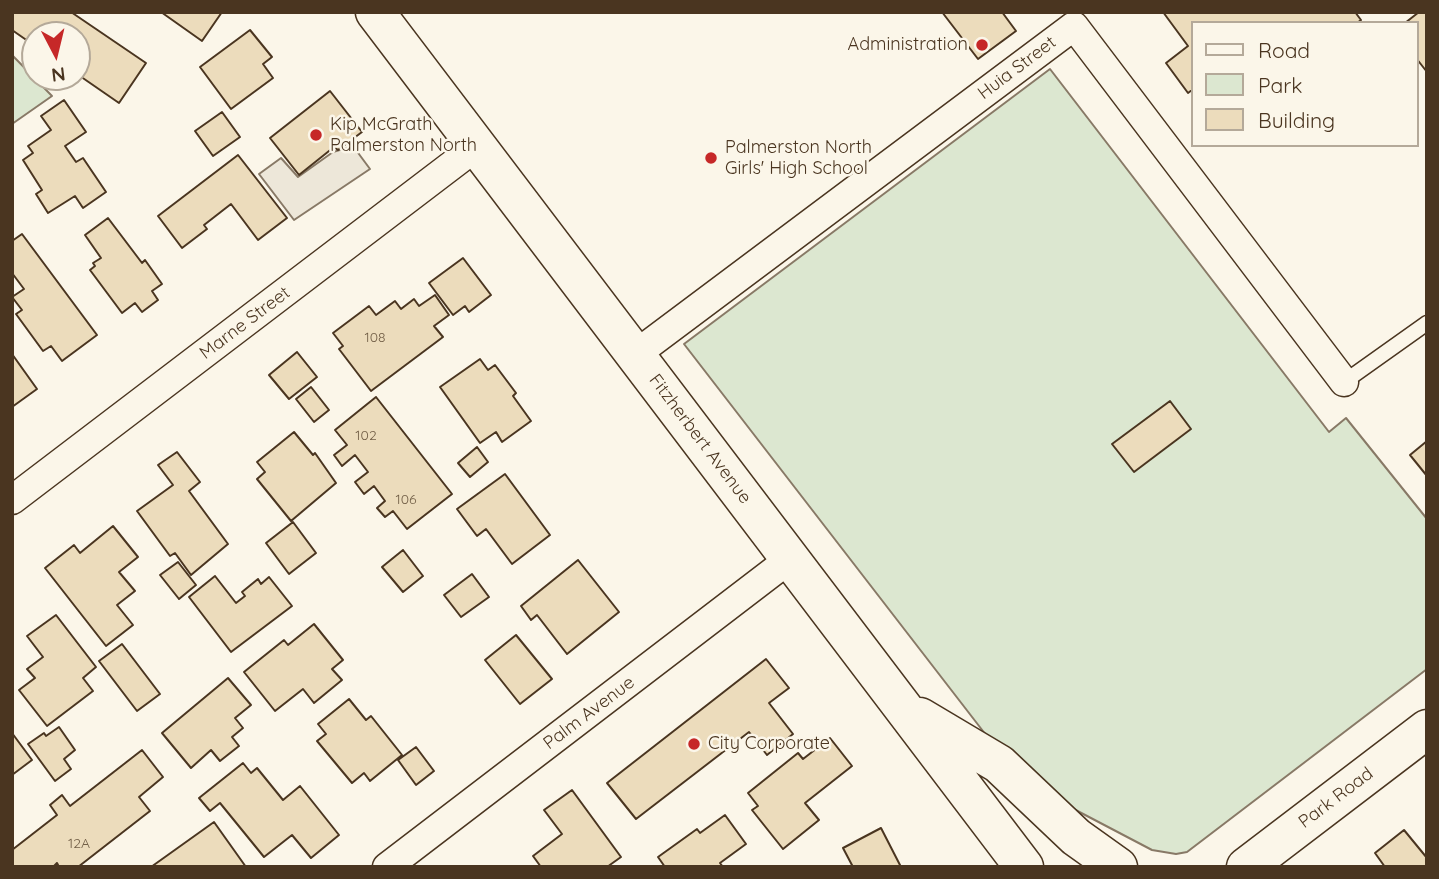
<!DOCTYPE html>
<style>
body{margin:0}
#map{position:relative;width:1439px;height:879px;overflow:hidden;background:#fbf6e9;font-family:Quicksand,sans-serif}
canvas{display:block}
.frame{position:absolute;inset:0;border:14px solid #4a3520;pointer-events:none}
.legend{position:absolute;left:1191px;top:21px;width:228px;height:126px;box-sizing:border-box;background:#fbf6e9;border:2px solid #b4a999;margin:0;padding:9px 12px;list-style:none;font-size:21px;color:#4a3520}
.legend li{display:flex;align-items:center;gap:14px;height:35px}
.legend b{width:35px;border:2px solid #b4a999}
.north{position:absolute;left:21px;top:21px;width:70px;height:70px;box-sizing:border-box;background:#fbf6e9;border:2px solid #b4a999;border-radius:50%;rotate:173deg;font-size:19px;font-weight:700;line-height:28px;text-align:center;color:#4a3520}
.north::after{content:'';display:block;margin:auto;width:24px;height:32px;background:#c62828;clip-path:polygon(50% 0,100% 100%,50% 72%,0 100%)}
</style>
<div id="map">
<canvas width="1439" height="879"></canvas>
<div class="frame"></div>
<ul class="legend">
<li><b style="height:9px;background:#fbf6e9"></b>Road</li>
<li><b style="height:19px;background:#dce7d0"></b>Park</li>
<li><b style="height:19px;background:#ecdcbc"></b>Building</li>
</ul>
<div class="north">N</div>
</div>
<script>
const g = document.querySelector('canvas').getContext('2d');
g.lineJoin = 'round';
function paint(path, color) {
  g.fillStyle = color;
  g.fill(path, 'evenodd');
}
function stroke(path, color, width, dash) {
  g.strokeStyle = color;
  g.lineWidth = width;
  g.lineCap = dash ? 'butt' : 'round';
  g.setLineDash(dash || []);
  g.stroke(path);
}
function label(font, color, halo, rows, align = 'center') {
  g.font = font + ' Quicksand,sans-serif';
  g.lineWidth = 5;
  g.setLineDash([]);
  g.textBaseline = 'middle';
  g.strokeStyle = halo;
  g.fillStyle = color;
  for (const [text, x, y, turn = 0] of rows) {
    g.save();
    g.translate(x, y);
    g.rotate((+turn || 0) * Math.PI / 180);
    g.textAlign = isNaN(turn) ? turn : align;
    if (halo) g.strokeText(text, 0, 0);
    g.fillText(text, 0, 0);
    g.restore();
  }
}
const green = new Path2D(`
 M12 55 52 96 12 124Z
 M1050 69 1329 432 1346 418 1427 519V669L1187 852 1176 854 1152 850 1068 806 986 735 684 344Z`);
paint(green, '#dce7d0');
stroke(green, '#887966', 2);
const parking = new Path2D(`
 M353 146 370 169 294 220 259 174 281 158 298 177 333 152Z`);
paint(parking, '#ede7d9');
stroke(parking, '#887966', 2);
const building = new Path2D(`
 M12 12H71L146 63 119 103 77 74V35H35V46L12 30Z
 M161 12H222L202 41Z
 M942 12H1002L1016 31 978 59Z
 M1163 12H1355L1361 20 1357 23H1192V90L1188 93 1166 63 1188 46Z
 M1419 12H1427V72L1416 58V23H1405Z
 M250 30 272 57 263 64 273 78 231 109 200 67Z
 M330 91 362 132 338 150 334 147 299 175 270 138Z
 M64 100 86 132 65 146 76 162 83 158 106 192 83 208 75 196 48 213 36 194 42 190 23 160 33 153 28 146 51 130 41 116Z
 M222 112 240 137 213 156 195 131Z
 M238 155 287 218 258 240 231 204 204 225 207 229 182 248 158 216Z
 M108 218 142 263 145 260 162 284 152 291 158 300 142 312 135 303 122 313 90 270 95 266 93 263 101 258 85 235Z
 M22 234 97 335 62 361 51 346 43 351 16 314 22 310 12 297 24 289 12 273V241Z
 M463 258 491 295 469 312 465 306 453 315 429 283Z
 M435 295 449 315 434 326 443 337 371 391 339 349 343 346 333 333 369 306 376 315 395 301 401 309 414 299 419 306Z
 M297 352 317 377 289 399 269 375Z
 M12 354 37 389 12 407Z
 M480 359 488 370 495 365 516 393 513 396 531 421 502 442 496 432 480 443 440 387Z
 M311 387 329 410 314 422 296 399Z
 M376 397 452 494 407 529 393 511 385 517 377 508 385 501 374 486 364 494 355 482 368 472 355 455 342 466 334 455 347 445 335 430Z
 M1170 401 1191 429 1134 472 1112 444Z
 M294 432 313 455 315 453 336 483 291 521 257 479 265 472 257 462Z
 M1427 441V476L1410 455Z
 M477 447 488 462 470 477 458 463Z
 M177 452 200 482 189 491 228 544 191 575 175 553 170 556 137 511 173 485 158 465Z
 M505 474 550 535 512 564 486 529 477 536 457 509Z
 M293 522 316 553 289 574 266 543Z
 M113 526 138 557 119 572 135 591 117 605 133 625 106 646 45 568 74 545 80 553Z
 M403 550 423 576 403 592 382 567Z
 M578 560 619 612 567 654 537 615 531 620 521 606Z
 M178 562 196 585 179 599 160 575Z
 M472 574 489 597 461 617 444 595Z
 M215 576 236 603 245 596 242 592 258 579 261 584 269 577 292 606 231 652 189 597Z
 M56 615 96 667 83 678 93 691 47 726 19 690 35 678 27 669 43 657 27 636Z
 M314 624 343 660 332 669 342 680 314 703 303 689 275 711 244 672 284 640 288 645Z
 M516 635 552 679 520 704 485 660Z
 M122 644 160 694 137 711 99 661Z
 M766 659 789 688 769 703 793 734 767 755 749 732 636 819 607 783Z
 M228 678 251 705 235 718 243 728 232 737 239 746 220 761 211 750 191 768 162 733Z
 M349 699 366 720 371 716 402 755 370 781 364 773 352 783 317 741 326 734 318 724Z
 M59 727 75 750 64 759 71 769 55 781 28 744 44 733 46 736Z
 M12 733 32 760 12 775Z
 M830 738 852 766 805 803 819 820 783 849 752 810 758 806 748 793 798 753 803 759Z
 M416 747 434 771 416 785 398 760Z
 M142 750 163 777 139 797 150 811 78 867H59L57 863 53 867H12V850L57 815 50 805 62 795 70 806Z
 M243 763 251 773 257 768 283 800 300 786 339 835 311 858 292 835 264 857 220 803 210 811 199 798Z
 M572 790 621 857 607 867H541L533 856 562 834 544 810Z
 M725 815 746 844 720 863 723 867H665L658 857 697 829 700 833Z
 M214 822 246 867H151Z
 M881 828 901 867H853L843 848Z
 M1404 830 1427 858V867H1385L1375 853Z`);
paint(building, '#ecdcbc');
stroke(building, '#4a3520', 2);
const service = new Path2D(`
 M1344 382 1427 323`);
const minor = new Path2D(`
 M636 354 1074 26 1344 382
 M12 500 477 146
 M387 867 791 558`);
const secondary = new Path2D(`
 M375 12 1024 867
 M920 717 999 764 1076 837 1118 867
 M1246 867 1427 729`);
stroke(service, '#4a3520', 17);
stroke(minor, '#4a3520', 31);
stroke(secondary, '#4a3520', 41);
stroke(service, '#fbf6e9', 14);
stroke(minor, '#fbf6e9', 28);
stroke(secondary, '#fbf6e9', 38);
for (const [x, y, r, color] of [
 [982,45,7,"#c62828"],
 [316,135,7,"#c62828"],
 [711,158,7,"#c62828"],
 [694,744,7,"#c62828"]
]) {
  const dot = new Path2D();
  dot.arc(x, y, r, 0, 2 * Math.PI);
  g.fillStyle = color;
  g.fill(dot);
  stroke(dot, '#fbf6e9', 2.5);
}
label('14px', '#725f47', null, [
 ["108",375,338],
 ["102",366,436],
 ["106",406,500],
 ["12A",79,844]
]);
label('18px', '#4a3520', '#fbf6e9', [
 ["Administration",968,45,"right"],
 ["Kip McGrath",330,125],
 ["Palmerston North",330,146],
 ["Palmerston North",725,148],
 ["Girls' High School",725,169],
 ["City Corporate",708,744]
], 'left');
label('18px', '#4a3520', '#fbf6e9', [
 ["Huia Street",1017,68,-37],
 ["Marne Street",245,323,-37],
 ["Fitzherbert Avenue",700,439,53],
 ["Palm Avenue",589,713,-37],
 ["Park Road",1336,798,-37]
]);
</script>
